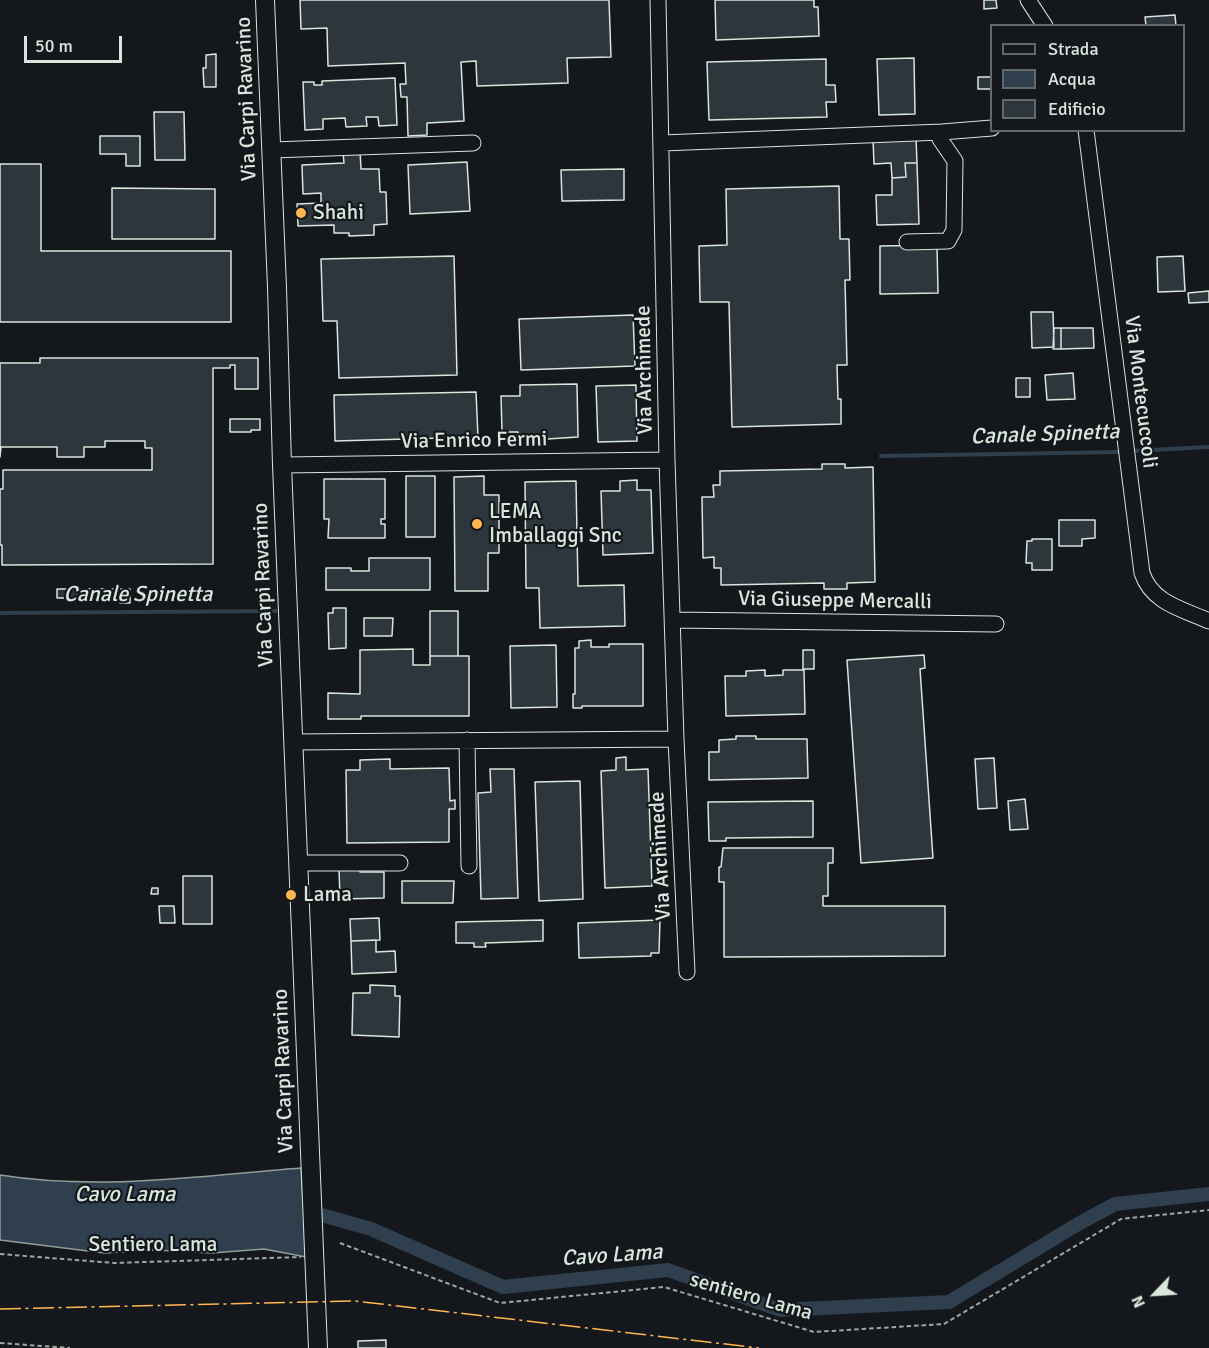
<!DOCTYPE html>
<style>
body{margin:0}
#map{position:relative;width:1209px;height:1348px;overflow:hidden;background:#14181c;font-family:Signika,sans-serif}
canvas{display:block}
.legend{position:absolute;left:990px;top:24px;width:195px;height:108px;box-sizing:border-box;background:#14181c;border:2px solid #626a69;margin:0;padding:8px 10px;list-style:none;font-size:18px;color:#d8e6dc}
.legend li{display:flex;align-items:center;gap:12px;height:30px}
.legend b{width:30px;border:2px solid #626a69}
.north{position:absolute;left:1125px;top:1264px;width:60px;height:60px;-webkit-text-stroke:4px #14181c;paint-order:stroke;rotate:245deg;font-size:16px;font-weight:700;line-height:24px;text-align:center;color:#d8e6dc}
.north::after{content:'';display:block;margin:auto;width:21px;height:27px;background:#d8e6dc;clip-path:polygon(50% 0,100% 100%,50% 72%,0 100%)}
.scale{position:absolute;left:24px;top:36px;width:98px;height:27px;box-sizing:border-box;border:3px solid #d8e6dc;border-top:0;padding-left:8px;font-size:18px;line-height:21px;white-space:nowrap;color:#d8e6dc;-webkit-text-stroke:4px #14181c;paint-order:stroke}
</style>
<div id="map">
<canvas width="1209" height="1348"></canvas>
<ul class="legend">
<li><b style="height:8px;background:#14181c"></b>Strada</li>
<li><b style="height:16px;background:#2f3f4d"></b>Acqua</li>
<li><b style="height:16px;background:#2c363c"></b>Edificio</li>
</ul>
<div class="north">N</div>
<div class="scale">50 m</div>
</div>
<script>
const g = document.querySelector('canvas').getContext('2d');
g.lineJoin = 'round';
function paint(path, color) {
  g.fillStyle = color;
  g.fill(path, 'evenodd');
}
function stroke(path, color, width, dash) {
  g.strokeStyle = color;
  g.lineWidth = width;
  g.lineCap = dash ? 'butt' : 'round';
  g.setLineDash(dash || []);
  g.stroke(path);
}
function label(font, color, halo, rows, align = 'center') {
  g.font = font + ' Signika,sans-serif';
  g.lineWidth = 4.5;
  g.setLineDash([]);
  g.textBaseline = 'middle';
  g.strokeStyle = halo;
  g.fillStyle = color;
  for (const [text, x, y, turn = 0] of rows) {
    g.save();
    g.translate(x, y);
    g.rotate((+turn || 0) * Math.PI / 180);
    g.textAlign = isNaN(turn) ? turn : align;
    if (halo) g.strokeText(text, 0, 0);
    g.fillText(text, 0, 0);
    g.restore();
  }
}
const water = new Path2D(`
 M301 1168 306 1257 264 1249 212 1253 155 1250 104 1253 0 1240V1175C100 1191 201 1176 301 1168Z`);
paint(water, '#2f3f4d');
stroke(water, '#939e99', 1.5);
stroke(new Path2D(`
 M1132 451 1209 447
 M881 456 1121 452
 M0 613 276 611`), '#2f3f4d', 4);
stroke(new Path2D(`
 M304 1210 371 1229 503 1287 668 1270 780 1310 949 1302 1078 1224 1115 1204 1209 1194`), '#2f3f4d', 14);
const building = new Path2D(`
 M300 0H609L611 57 567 58 568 83 477 86 476 61 461 62 464 121 427 123V135L408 136 407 97H401L400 84H406L405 63 328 66 327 28 301 29Z
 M715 0H814V7H818L819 36 716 40Z
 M984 0H996L997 8 984 9Z
 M1175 15 1176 26H1146L1145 17Z
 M216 54V87H204L203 68H206V55Z
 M914 58 915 114 879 115 877 59Z
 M826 59V85H835L836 102H826L827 117 709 120 707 62Z
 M978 77H992V89H978Z
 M395 78 397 125 379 126 378 117H366L367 126 346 127 345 118 323 119V129L305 130 303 82H314V85H322V81Z
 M154 112H184L185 160H155Z
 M100 136H140V166H126V154H100Z
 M916 138 917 163H905L906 177 892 178 891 163 874 164 873 139Z
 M360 151 361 169H379L380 192H386L387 224 374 225V235L349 236V233H334V225L298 226 297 204 321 203V193L303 194 302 165 344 163 343 152Z
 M467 162 470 211 410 214 408 165Z
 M905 163H917L919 224 877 225 876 195H892V178L906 177Z
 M0 164H41V251H231V322H0Z
 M624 169V200L562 201 561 170Z
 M839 186 840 239H849L850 280H845L847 365H837L838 399H841V424L732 427 729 302H700L699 246 727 245 726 189Z
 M112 188 215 189V239H112Z
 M937 245 938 293 880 294V246Z
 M454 256 457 375 339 378 337 321H323L321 259Z
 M1183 256 1185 291 1158 292 1157 257Z
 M1209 291V302L1189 303 1188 293Z
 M1031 312H1053L1054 347 1032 348Z
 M633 315 635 366 521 370 519 319Z
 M1054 328H1061V349H1053Z
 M1061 328H1093L1094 348 1061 349Z
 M40 358H258V389H235V365H230V368H213V564L2 565V545H0V489H3V470H152V448H145V441H105V447H84V457H57V447H1L0 457V363H40Z
 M1073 373 1075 399 1047 400 1045 375Z
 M1016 378H1030V397H1016Z
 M577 384 578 437 532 440V438H519L518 432H502L501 396H520V385Z
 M636 385 637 441 598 442 596 386Z
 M476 392 478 437 335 441 334 395Z
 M230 419H260V430H251V432H230Z
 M822 464H845V468L873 467 875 582 847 583V589H824V583L721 585V568H714V557L703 558 702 497H714L713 485H720V471L822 469Z
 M406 476H435V537H406Z
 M484 476V495H499V553H488V591H455L454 477Z
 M324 479H385V519H381V524H385V538H328L329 519H324Z
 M637 480V490H651L653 553 603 555 601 491H620V481Z
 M576 481 578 586 624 585 625 626 540 628 539 588H526L525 482Z
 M1059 520H1095V538L1082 539V546H1059Z
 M1032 539H1052V570H1032V563H1026L1027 541H1032Z
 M369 558H430V590H326V568H351V571H369Z
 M57 589H130V603H120V598H57Z
 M333 608H346V648L329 649 328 613H333Z
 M430 611H458V656H430Z
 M364 618H393L392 636H364Z
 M591 640V647H609V644H643V706H582V708H573V694H575V648H579V641Z
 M556 645 557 707 511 708 510 646Z
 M413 649V665H430V656H469V716H361V719H328V693L360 694V650Z
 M803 650H814V669H803Z
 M924 655 925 668 920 669 933 858 861 863 847 660Z
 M765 670V676L783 675V670H804L805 714 726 716 725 676H746V671Z
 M736 736H756V739H807L808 778 709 780V752H719V740L736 739Z
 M626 757V770L648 769 652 886 605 888 601 771 616 770V758Z
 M994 758 997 808 978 809 975 759Z
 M390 759V769L449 768 450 801 455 800V809H449V842L347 843 346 770H360V760Z
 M490 769H514L518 898 481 899 478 793 491 792Z
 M580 781 583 899 539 901 535 782Z
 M1025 799 1028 829 1010 830 1008 801Z
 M813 801V837L726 838V841H709L708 802Z
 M723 848H833V863H828V896H823V906H945V956L724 957V882H719V867H721Z
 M360 867V872H384V898L340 899 339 868Z
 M183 876H212V924H183Z
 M402 881H454L453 903H402Z
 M152 888H158V894H151Z
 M159 906H174L175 923H160Z
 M379 918 380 940 351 941 350 919Z
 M543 920V941L485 943 486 947H474V943H456V922Z
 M660 920 659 953H651V956L579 958 578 923Z
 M376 940V952L395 951 396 972 352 974 351 941Z
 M370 985 395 986V996H400L399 1037 352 1035 353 993H370Z
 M386 1340V1348H358V1341Z`);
paint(building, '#2c363c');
stroke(building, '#d8e6dc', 1.5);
const minor = new Path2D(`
 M658 0 667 460 676 739 687 972
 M1028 0 1045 26
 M1086 130 1142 573C1152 603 1182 609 1209 621
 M662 143 942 132
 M272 150 473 143
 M907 242 948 241 954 230 955 161 940 139 942 132 992 128
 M282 465 667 460
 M673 620 996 624
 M467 740 469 866
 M293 742 676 739
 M298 863H400`);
const major = new Path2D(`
 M265 0 277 287 282 465 318 1348`);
stroke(minor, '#d8e6dc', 17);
stroke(major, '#d8e6dc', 20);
stroke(new Path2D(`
 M340 1243 500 1303 664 1287 814 1332 944 1324 1121 1219 1209 1210
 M0 1254 114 1263 301 1257
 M0 1343 70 1348`), '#9da8a2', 2, [4.5, 3]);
stroke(minor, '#14181c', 15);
stroke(major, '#14181c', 18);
stroke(new Path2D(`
 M0 1309 355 1301 759 1348`), '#ffb74d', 1.5, [21, 4.5, 3, 4.5]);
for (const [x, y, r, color] of [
 [301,213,6,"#ffb74d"],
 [477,524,6,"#ffb74d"],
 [291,895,6,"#ffb74d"]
]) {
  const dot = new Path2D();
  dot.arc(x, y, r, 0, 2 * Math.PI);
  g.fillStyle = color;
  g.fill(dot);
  stroke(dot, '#14181c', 2);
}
label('21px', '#d8e6dc', '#14181c', [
 ["Via Carpi Ravarino",247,99,-92],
 ["Via Archimede",645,370,-91],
 ["Via Montecuccoli",1140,392,83],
 ["Via Enrico Fermi",474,441,-1],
 ["Via Carpi Ravarino",264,585,-92],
 ["Via Giuseppe Mercalli",835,601,1],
 ["Via Archimede",661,856,-93],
 ["Via Carpi Ravarino",284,1071,-92],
 ["Sentiero Lama",153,1245],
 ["sentiero Lama",751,1297,16]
]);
label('21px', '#d8e6dc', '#14181c', [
 ["Shahi",313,213],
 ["LEMA",489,512],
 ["Imballaggi Snc",489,536],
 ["Lama",303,895]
], 'left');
label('italic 22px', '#d8e6dc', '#14181c', [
 ["Canale Spinetta",1045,435,-2],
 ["Canale Spinetta",138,595],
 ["Cavo Lama",125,1195],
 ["Cavo Lama",612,1256,-4]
]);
</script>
